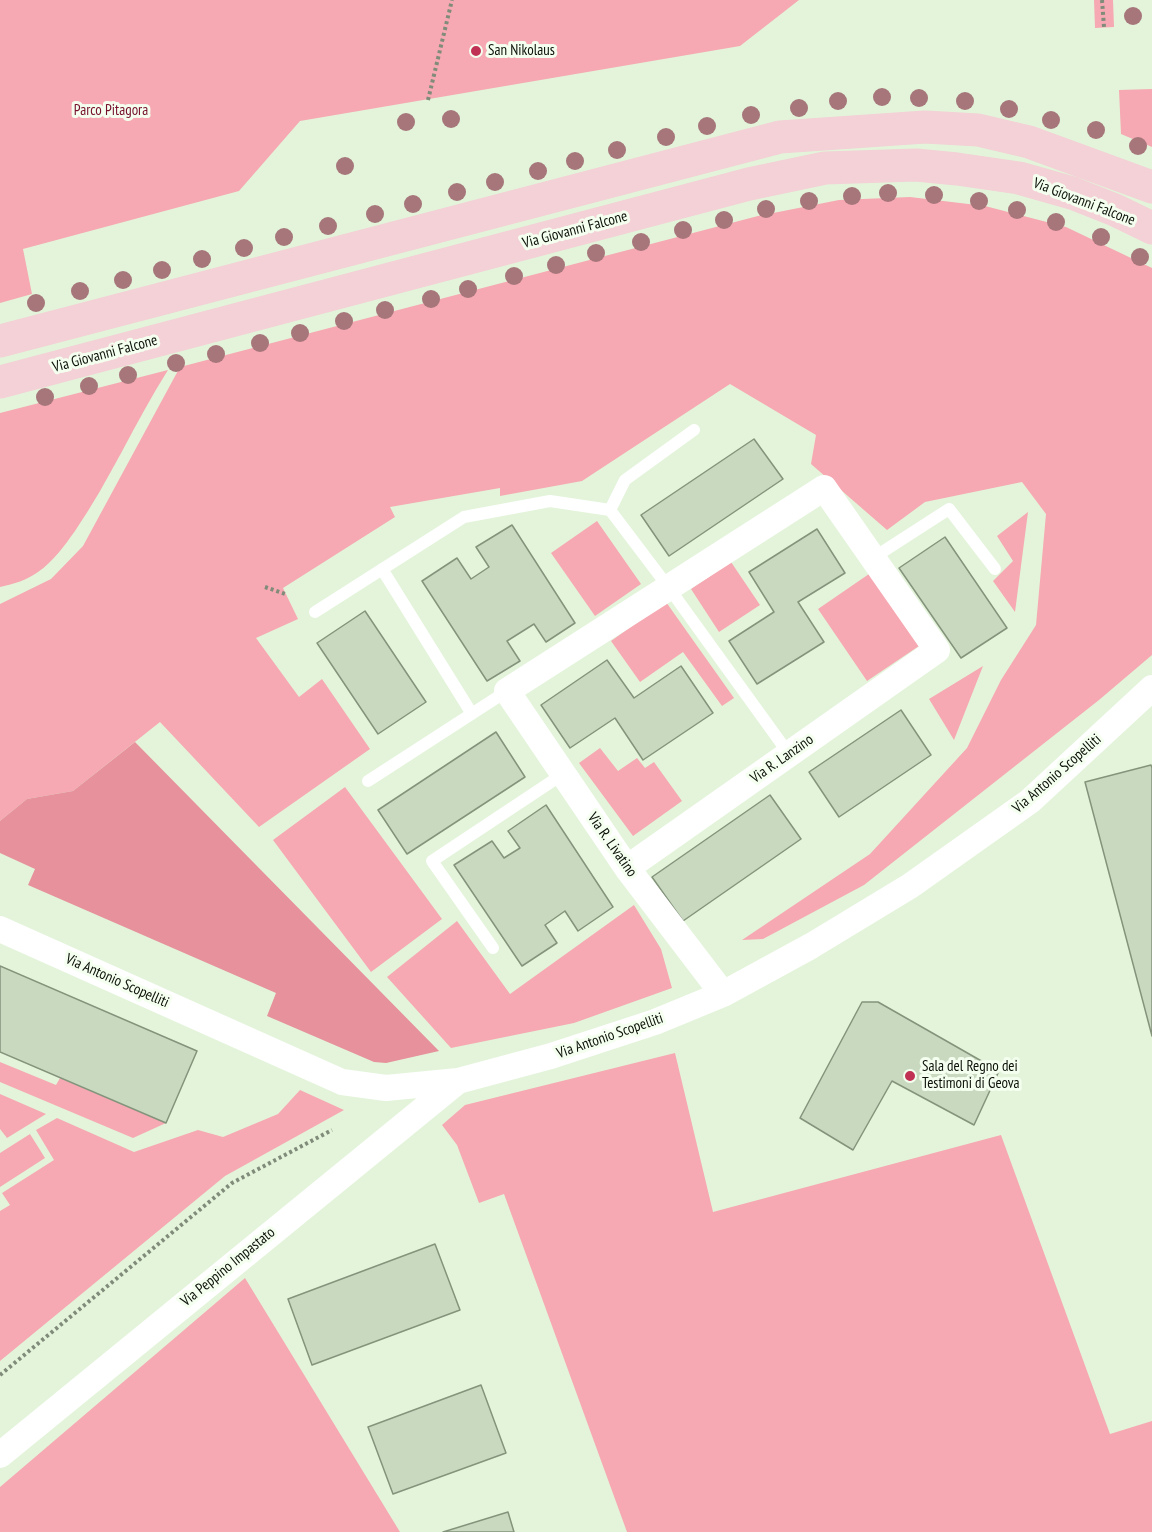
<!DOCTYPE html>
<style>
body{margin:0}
canvas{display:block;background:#e3f4da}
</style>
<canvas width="1152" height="1532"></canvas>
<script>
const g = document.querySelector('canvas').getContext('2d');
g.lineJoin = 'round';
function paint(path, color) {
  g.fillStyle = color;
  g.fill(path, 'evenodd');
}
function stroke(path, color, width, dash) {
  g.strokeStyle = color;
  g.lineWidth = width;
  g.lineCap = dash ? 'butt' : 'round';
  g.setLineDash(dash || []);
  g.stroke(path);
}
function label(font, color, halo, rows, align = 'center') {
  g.font = font + ' "PT Sans Narrow",sans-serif';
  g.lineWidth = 6;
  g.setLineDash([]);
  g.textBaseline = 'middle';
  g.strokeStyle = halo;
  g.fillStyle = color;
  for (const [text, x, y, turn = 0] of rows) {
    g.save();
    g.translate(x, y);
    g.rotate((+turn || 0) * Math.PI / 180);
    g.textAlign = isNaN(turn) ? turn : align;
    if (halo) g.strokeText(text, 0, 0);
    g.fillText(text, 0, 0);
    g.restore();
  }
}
paint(new Path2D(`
 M0 0H799L740 46 300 121 239 191 23 249 32 294 0 303Z
 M1094 0H1113L1114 27 1095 28Z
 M1152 89V147L1121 134 1119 90Z
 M910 197 985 206 1066 227 1152 268V655L1099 700 864 885 763 939 742 940 870 854 967 748 1001 680 1036 625 1046 514 1022 482 925 502 887 530 811 464 816 435 730 384 582 481 500 496V488L390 507 395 517 283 588 298 619 256 638 299 697 322 679 370 749 259 827 160 722 73 791 27 799 0 821V604L51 579 83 546 180 367 758 216 839 200Z
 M168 370C135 422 110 480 75 531 65 545 53 562 38 572 27 580 14 584 0 587V413Z
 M1028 512 1015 612 993 581 1013 561 997 536Z
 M597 521 641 584 595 616 551 553Z
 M731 562 760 605 719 632 691 589Z
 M869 574 919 646 867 681 818 609Z
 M666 602 734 698 722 706 683 652 640 682 611 641Z
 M983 666 954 740 929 699Z
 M600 748 618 771 637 758 645 768 654 762 682 801 633 836 579 763Z
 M345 787 442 919 371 972 273 840Z
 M634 905 661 949 672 988 574 1023 451 1048 387 977 457 921 510 994Z
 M675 1053 713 1212 1001 1135 1110 1434 1152 1421V1532H627L504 1194 479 1203 457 1145 442 1125 465 1105Z
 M0 1062 56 1085 60 1078 166 1123 133 1138 0 1082Z
 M300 1090 344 1110 225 1176 0 1361V1211L10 1205 2 1193 54 1160 36 1130 57 1118 134 1152 198 1130 223 1137 278 1114Z
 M0 1094 46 1114 7 1138 0 1129Z
 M30 1134 45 1158 0 1187V1153Z
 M245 1278 400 1532H0V1487Z`), '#f6a9b2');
paint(new Path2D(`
 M135 742 439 1051 386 1063 374 1062 267 1016 276 993 28 885 35 869 0 853V821L27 799 73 791Z`), '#e6919c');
const building = new Path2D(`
 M754 439 783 479 669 556 641 515Z
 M512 525 575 623 546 642 534 624 507 641 520 661 487 681 422 581 457 558 471 579 489 567 476 547Z
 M817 529 845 573 798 602 824 642 757 684 729 641 774 612 749 572Z
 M945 537 1007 628 961 658 899 568Z
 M365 611 426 702 378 734 317 643Z
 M607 660 634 698 681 666 713 713 643 760 615 718 570 748 541 705Z
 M901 710 931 755 839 817 809 772Z
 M496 732 525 777 407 854 378 810Z
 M1151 765 1152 768V1036L1085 782Z
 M770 795 801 839 683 921 652 877Z
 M546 805 613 907 578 931 565 911 545 925 557 943 522 966 454 865 492 841 504 858 520 848 508 831Z
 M0 966 197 1051 166 1123 0 1052Z
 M862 1002H878L999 1071 974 1125 892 1081 853 1150 800 1118Z
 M435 1244 460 1310 312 1365 288 1299Z
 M481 1385 506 1453 393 1494 368 1427Z
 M508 1512 514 1532H443Z`);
paint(building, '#c9d9c0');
stroke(building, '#84947c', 1.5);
stroke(new Path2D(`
 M1102 0 1104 27
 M428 100 452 0
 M265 587 285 594
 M0 1375 232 1183 332 1130`), '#808b7a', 4, [3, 3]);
stroke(new Path2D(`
 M610 510 625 480 694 430
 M873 558 949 509 995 569
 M382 569 472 714
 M315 612 464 517 550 501 610 510 669 588 789 754
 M368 781 507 691
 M493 948 432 861 563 774`), '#fff', 12);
stroke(new Path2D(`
 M627 868 937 650 824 488 507 691 627 868 723 994
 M0 929 342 1082 386 1088 458 1081 551 1056 655 1022 723 994 811 946 910 886 1030 801 1152 688
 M0 1455 458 1081`), '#fff', 26);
stroke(new Path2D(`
 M0 341 780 137 925 127 978 130 1029 142 1152 187
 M0 382 749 184 825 168 916 165 957 169 1019 178 1072 193 1115 210 1152 228`), '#f3d1d6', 33);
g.fillStyle = '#a6767a';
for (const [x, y] of [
 [1133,16],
 [882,97],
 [919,98],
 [838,101],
 [965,101],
 [799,108],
 [1009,109],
 [751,115],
 [451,119],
 [1051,120],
 [406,122],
 [707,126],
 [1096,130],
 [666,137],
 [1138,146],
 [617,150],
 [575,161],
 [345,166],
 [538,171],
 [495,182],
 [457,192],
 [888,193],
 [934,195],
 [852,196],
 [809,201],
 [979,201],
 [413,204],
 [766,209],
 [1017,210],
 [375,214],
 [724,220],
 [1056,222],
 [328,226],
 [683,230],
 [284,237],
 [1101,237],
 [641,242],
 [244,248],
 [596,253],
 [1140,257],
 [202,259],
 [556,265],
 [162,270],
 [514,276],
 [123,280],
 [468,289],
 [80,291],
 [431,299],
 [36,303],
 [385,310],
 [344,321],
 [300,333],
 [260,343],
 [216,354],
 [176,363],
 [128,375],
 [89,386],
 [45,397]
]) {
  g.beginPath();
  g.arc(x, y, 9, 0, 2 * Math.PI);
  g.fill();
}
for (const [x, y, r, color] of [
 [476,51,6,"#c13154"],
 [910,1076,6,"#c13154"]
]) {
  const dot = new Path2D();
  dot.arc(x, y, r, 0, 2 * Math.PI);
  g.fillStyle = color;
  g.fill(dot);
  stroke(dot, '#f4ffef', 2);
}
label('15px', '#0c1109', '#f4ffef', [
 ["San Nikolaus",488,51],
 ["Sala del Regno dei",922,1067],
 ["Testimoni di Geova",922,1084]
], 'left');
label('15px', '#750f2c', '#f4ffef', [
 ["Parco Pitagora",111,111]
]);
label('15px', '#0c1109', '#f4ffef', [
 ["Via Giovanni Falcone",1084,202,21],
 ["Via Giovanni Falcone",575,230,-15],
 ["Via Giovanni Falcone",105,354,-15],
 ["Via R. Lanzino",782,759,-35],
 ["Via Antonio Scopelliti",1057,774,-41],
 ["Via R. Livatino",612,845,55],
 ["Via Antonio Scopelliti",117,981,24],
 ["Via Antonio Scopelliti",610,1036,-19],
 ["Via Peppino Impastato",228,1267,-39]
]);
</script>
